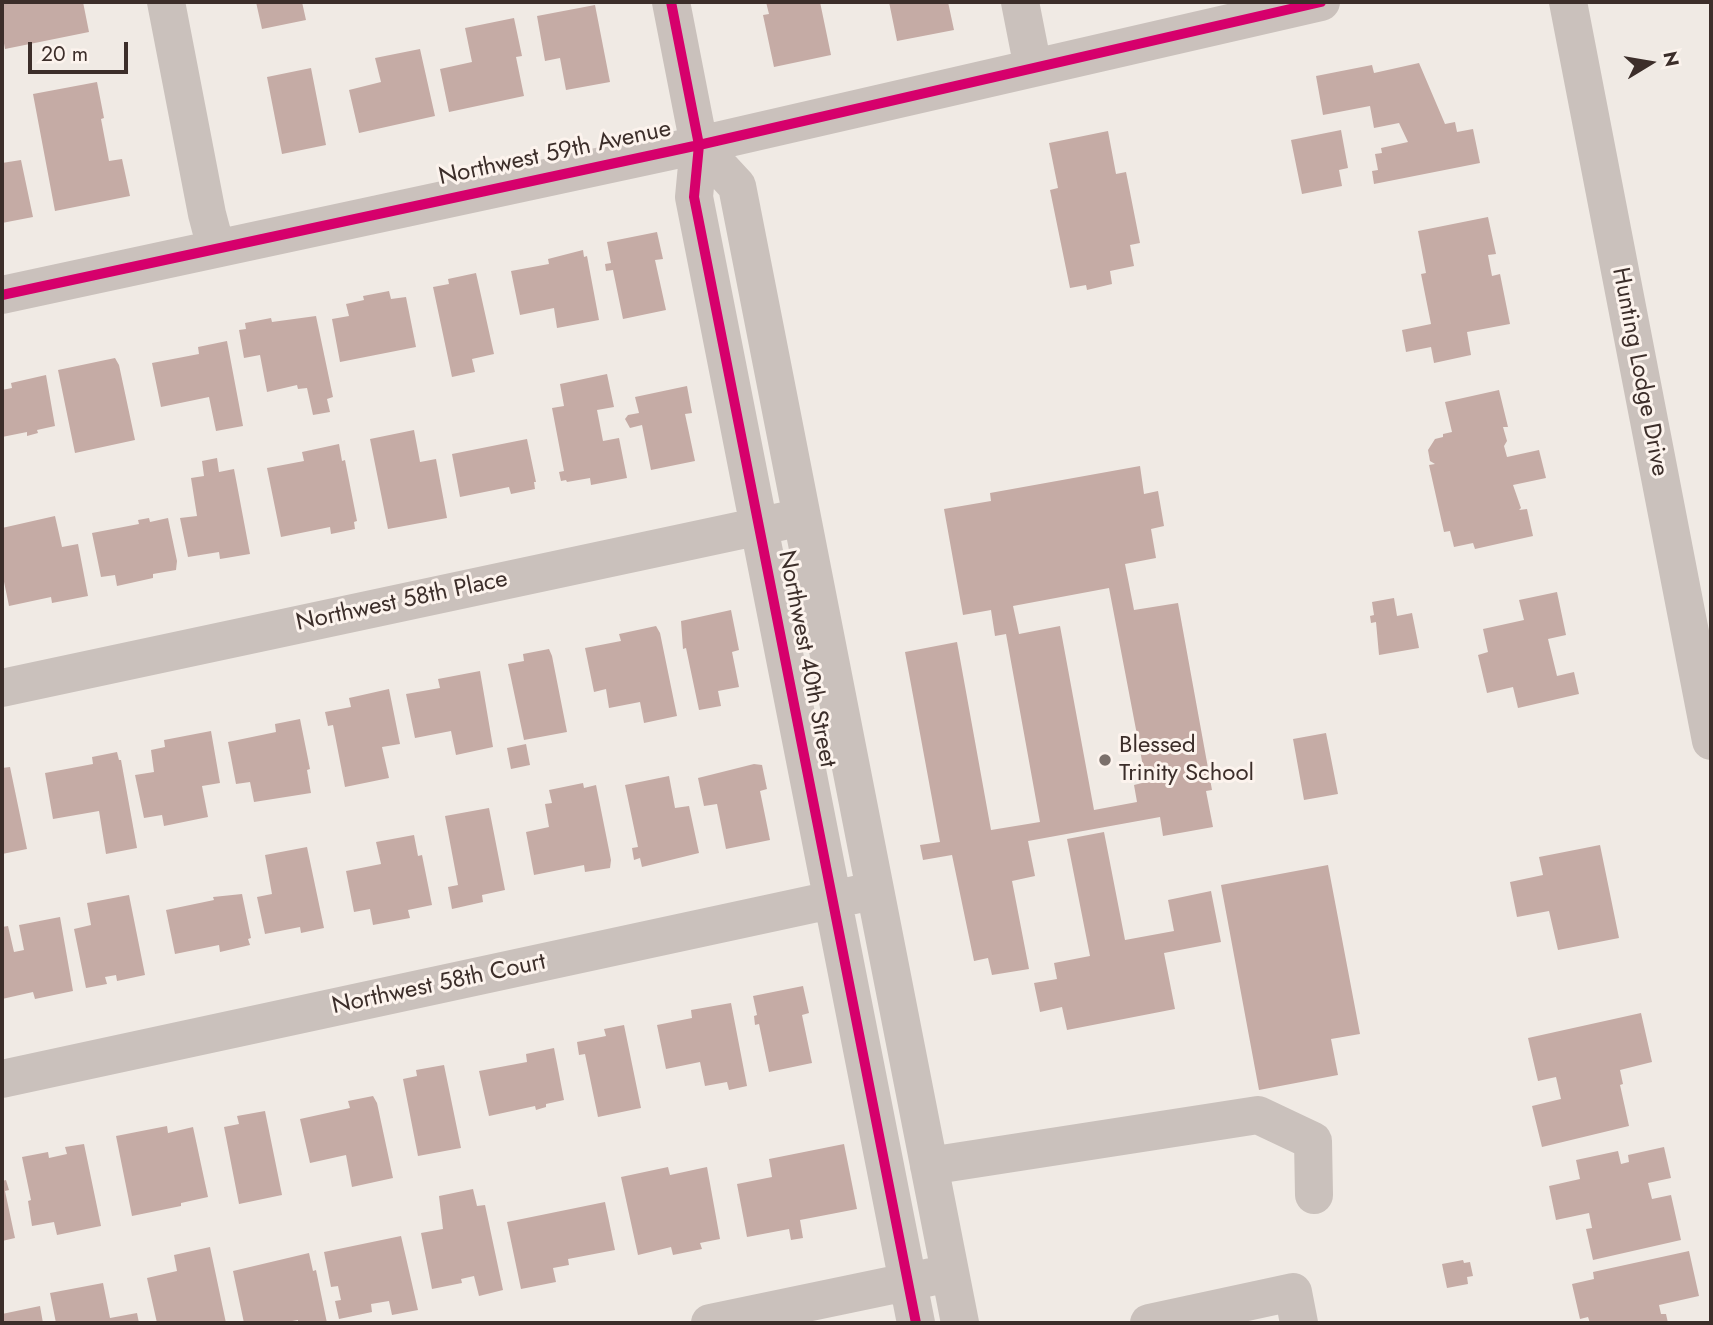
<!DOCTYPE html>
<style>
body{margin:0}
#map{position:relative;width:1713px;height:1325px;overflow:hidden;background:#f0eae4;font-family:Jost,sans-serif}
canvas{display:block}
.frame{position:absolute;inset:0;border:4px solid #3c2e2a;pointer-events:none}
.north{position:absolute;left:1615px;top:28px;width:70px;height:70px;-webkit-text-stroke:5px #fcf3ed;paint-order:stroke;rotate:79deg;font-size:19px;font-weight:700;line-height:28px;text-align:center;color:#3c2e2a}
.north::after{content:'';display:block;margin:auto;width:24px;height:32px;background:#3c2e2a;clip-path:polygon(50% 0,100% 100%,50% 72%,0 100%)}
.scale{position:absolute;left:28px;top:42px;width:100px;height:32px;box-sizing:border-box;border:4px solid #3c2e2a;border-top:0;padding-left:9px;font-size:21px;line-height:24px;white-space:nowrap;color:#3c2e2a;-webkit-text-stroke:5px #fcf3ed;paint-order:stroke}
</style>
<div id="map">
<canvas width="1713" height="1325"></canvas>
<div class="frame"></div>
<div class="north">N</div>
<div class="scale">20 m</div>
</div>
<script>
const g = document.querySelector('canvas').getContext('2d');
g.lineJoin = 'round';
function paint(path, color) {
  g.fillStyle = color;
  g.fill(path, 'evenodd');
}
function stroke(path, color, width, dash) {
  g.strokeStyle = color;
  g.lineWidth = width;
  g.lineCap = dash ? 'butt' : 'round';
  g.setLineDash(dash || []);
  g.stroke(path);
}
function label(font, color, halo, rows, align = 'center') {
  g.font = font + ' Jost,sans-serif';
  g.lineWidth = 6;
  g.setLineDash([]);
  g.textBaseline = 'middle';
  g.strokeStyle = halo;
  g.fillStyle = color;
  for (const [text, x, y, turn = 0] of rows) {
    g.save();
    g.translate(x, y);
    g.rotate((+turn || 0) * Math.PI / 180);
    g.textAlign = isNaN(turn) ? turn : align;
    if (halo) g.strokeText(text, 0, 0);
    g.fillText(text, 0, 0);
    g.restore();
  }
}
paint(new Path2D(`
 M2 2H83L89 32 5 49 2 32Z
 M256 2H302L306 20 262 29Z
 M766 2H820L831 55 774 67 763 15 769 14Z
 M889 2H948L954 30 897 41Z
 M595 5 610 82 566 90 560 58 545 61 537 16Z
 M514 18 522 56 516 57 524 96 449 112 440 69 472 62 465 28Z
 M420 49 435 116 359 133 349 90 381 82 375 58Z
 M1419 63 1445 124 1455 122 1457 132 1473 129 1480 163 1374 184 1372 171 1378 170 1375 154 1382 153 1381 148 1408 142 1399 123 1374 128 1370 106 1323 115 1316 76 1372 65 1374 73Z
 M311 68 326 145 282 154 267 77Z
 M97 82 104 118 101 119 109 161 122 159 130 196 55 211 33 94Z
 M1341 130 1348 168 1339 170 1342 186 1302 194 1291 140Z
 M1108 131 1116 174 1126 172 1140 243 1130 245 1134 266 1110 271 1112 284 1087 290 1086 285 1070 288 1050 190 1058 188 1049 143Z
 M21 160 33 217 2 223V163Z
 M1488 217 1496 254 1488 255 1492 276 1500 274 1510 324 1467 332 1471 355 1434 363 1431 347 1406 352 1402 330 1431 324 1421 274 1426 273 1418 231Z
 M657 232 663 259 655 260 666 310 623 319 613 270 606 271 605 264 611 263 607 242Z
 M583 250 584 257 587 256 599 320 557 328 554 308 520 315 511 271 549 264 548 259Z
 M476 273 494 354 472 359 475 372 452 377 433 287 449 284 448 279Z
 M389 291 391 299 406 297 416 347 340 362 332 319 349 316 346 304 364 300 363 296Z
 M316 316 333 397 327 399 330 412 313 415 307 388 298 389 297 385 267 392 260 355 244 358 239 330 246 329 245 323 271 318 272 322Z
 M227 341 243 426 216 431 209 397 161 407 152 363 199 354 198 347Z
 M115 358 119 365 135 440 75 453 58 370Z
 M607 374 614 407 597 410 603 441 619 438 627 478 591 485 590 478 567 482 566 480 561 481 559 472 564 471 552 408 564 406 560 384Z
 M46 375 55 426 37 430 38 433 27 436V432L2 437V390L12 388 11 383Z
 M687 386 692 413 685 414 695 461 651 470 642 425 630 428 625 419 628 415 639 413 635 397Z
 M1499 390 1508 427H1503L1507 441 1504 446 1507 457 1539 450 1546 478 1513 485 1521 508 1519 510 1527 509 1533 536 1475 549 1473 543 1454 547 1450 531 1444 532 1429 465 1435 464 1430 461 1428 450 1435 439 1443 437V434L1452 432 1445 402Z
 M414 430 420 462 436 459 447 518 388 529 370 439Z
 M527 439 536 482H534L535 489 511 494 509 487 460 497 452 454Z
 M339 444 342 461 345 460 357 521 354 522 355 529 331 534 330 527 281 537 267 468 304 461 302 452Z
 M217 458 219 472 234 469 250 554 220 559 219 552 188 557 180 518 197 516 191 478 204 476 202 461Z
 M1140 466 1144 494 1158 491 1164 526 1151 529 1156 558 1125 564 1134 610 1178 603 1212 790 1206 791 1213 827 1163 836 1160 817 1028 841 1035 876 1012 881 1029 969 992 975 988 958 974 961 952 855 923 860 920 845 940 842 905 652 957 642 991 830 1040 822 1006 634 995 636 991 610 963 615 944 509 991 501 990 493ZM1109 588 1146 782 1134 785 1137 802 1094 810 1060 626 1019 634 1013 606Z
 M55 516 62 547 78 544 88 596 52 603 51 597 9 606 2 572V528Z
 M149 518 150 522 168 518 177 561 176 570 153 574V578L117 586 115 575 101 577 92 533 139 524 138 520Z
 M1557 592 1566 635 1548 639 1557 676 1574 672 1579 694 1518 708 1513 687 1487 693 1478 655 1488 652 1483 629 1524 620 1519 600Z
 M1394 598 1397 616 1412 613 1419 648 1379 655 1376 622 1371 623 1370 616 1374 615 1372 602Z
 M731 610 739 650 732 652 739 687 718 691 721 706 699 710 686 648 683 649 681 621Z
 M656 626 660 633 677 716 644 723 640 702 609 708 606 689 594 692 585 648 621 641 619 634Z
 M549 649 552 656 567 732 524 740 508 664 524 661 523 654Z
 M480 671 493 747 456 755 451 731 415 738 406 694 440 688 438 679Z
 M389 689 400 744 382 747 389 778 345 787 333 725 328 726 325 712 351 707 349 698Z
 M300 719 310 769 307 770 311 793 254 802 250 782 236 784 228 742 276 732 275 724Z
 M211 731 220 783 202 786 208 817 164 826 162 815 144 818 135 775 154 772 151 750 165 747 164 740Z
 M1326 733 1338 794 1304 800 1293 739Z
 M526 744 530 765 511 769 507 748Z
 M117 752 119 760H121L137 848 106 854 99 811 53 819 45 773 93 764 92 757Z
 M754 764 762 765 767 789 760 791 770 840 726 849 717 804 704 806 698 778Z
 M10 767 27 849 2 854V768Z
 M669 776 675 808 689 806 699 853 642 867 640 858 634 860 632 848 638 847 625 785Z
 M583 783 584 788 596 785 611 860 610 868 585 872 584 865 534 875 526 832 549 827 545 804 552 803 549 790Z
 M489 808 505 890 482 895 483 902 452 909 448 887 458 885 445 816Z
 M1104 832 1125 940 1174 931 1168 900 1211 891 1221 942 1164 953 1175 1009 1067 1030 1062 1007 1040 1012 1034 983 1057 979 1054 963 1090 956 1067 839Z
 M414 835 418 856 422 855 432 905 408 910 410 918 373 925 370 909 354 912 346 871 381 864 376 842Z
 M1600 845 1619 938 1558 950 1549 911 1517 917 1510 882 1543 875 1539 857Z
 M307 847 324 928 301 933 300 927 265 934 257 897 272 894 265 855Z
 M1328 865 1360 1034 1331 1039 1338 1075 1259 1090 1221 885Z
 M242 894 251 938 248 939 250 945 220 952 219 945 175 954 166 910 214 900 213 897Z
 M129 895 145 975 117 981 116 975 105 977 107 984 86 988 74 929 91 925 87 903Z
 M60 917 73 991 35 999 33 992 2 999V927L8 926 14 952 24 950 19 925Z
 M803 986 809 1013 802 1015 812 1063 769 1072 759 1024 755 1025 754 1016 757 1015 753 996Z
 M731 1003 747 1086 729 1090 727 1082 705 1086 700 1062 666 1069 657 1025 692 1018 691 1010Z
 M1641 1013 1652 1062 1620 1070 1623 1084 1620 1085 1629 1126 1542 1147 1532 1106 1561 1099 1556 1077 1538 1081 1528 1038Z
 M624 1025 641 1108 598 1117 585 1054 579 1055 577 1042 606 1036 604 1029Z
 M554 1048 564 1100 546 1104V1107L536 1110 535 1106 489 1116 479 1071 527 1062 526 1054Z
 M444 1065 461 1148 418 1156 403 1079 417 1076 416 1070Z
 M373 1096 377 1103 393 1178 352 1187 346 1155 310 1163 300 1119 350 1108 348 1101Z
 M265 1111 282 1195 239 1204 224 1127 239 1124 237 1116Z
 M167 1126 168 1133 193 1127 208 1197 181 1203V1206L132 1216 116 1136Z
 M84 1144 101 1226 57 1235 54 1222 32 1226 28 1201 31 1200 22 1157 48 1152 49 1158 67 1154 65 1147Z
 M844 1144 857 1209 800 1220 803 1238 791 1240 789 1229 747 1237 737 1184 772 1177 769 1159Z
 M1664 1147 1671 1178 1648 1183 1652 1199 1671 1195 1681 1240 1593 1260 1586 1229 1592 1228 1589 1213 1556 1220 1549 1186 1580 1179 1576 1160 1618 1151 1621 1164 1629 1162 1628 1155Z
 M668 1167 670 1175 707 1167 720 1239 700 1243 702 1249 673 1255 671 1247 638 1255 621 1177Z
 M6 1180 9 1190 5 1191 15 1238 2 1241V1181Z
 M473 1189 477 1206 485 1205 503 1290 479 1296 474 1276 461 1279 462 1283 432 1289 421 1233 443 1229 439 1196Z
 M605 1202 615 1250 568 1259 569 1265 553 1268 556 1282 521 1289 507 1222Z
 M401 1236 418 1310 392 1315 389 1301 371 1304 372 1312 339 1319 335 1301 341 1300 338 1286 331 1287 324 1252Z
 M210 1247 226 1323H157L147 1278 177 1271 174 1255Z
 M1689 1251 1699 1296 1659 1305 1661 1314H1666L1668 1323H1590L1588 1317 1580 1319 1572 1284 1594 1279 1593 1272Z
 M309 1253 313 1271 316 1270 327 1323H298V1320L281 1323H244L233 1271Z
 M1463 1260 1464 1263 1470 1262 1473 1276 1467 1277 1468 1284 1447 1288 1442 1264Z
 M103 1283 110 1318 137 1313 139 1323H56L50 1293Z
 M40 1306 43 1323H2V1314Z`), '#c5aba5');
stroke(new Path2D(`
 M166 2 207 214 216 248
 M671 2 699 145 694 197 916 1323
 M1020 2 1033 68
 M1568 2 1711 741
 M699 145 737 186 960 1323
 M2 295 699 145 1321 2
 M2 688 784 521
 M2 1079 859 894
 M929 1166 1258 1115 1313 1141 1314 1195
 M710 1323 931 1277
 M1149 1323 1293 1292 1299 1323`), '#cac1bc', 38);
stroke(new Path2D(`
 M671 2 699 145 694 197 916 1323
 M2 295 699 145 1321 2`), '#d6006c', 10);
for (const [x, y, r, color] of [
 [1105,760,7,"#7b706b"]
]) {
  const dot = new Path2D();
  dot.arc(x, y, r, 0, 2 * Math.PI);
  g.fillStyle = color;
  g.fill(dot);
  stroke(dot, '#fcf3ed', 2.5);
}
label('24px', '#3c2e2a', '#fcf3ed', [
 ["Northwest 59th Avenue",555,154,-12],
 ["Hunting Lodge Drive",1639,372,79],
 ["Northwest 58th Place",402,602,-12],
 ["Northwest 40th Street",806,659,79],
 ["Northwest 58th Court",439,985,-12]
]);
label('24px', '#3c2e2a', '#fcf3ed', [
 ["Blessed",1119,746],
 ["Trinity School",1119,774]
], 'left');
</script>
